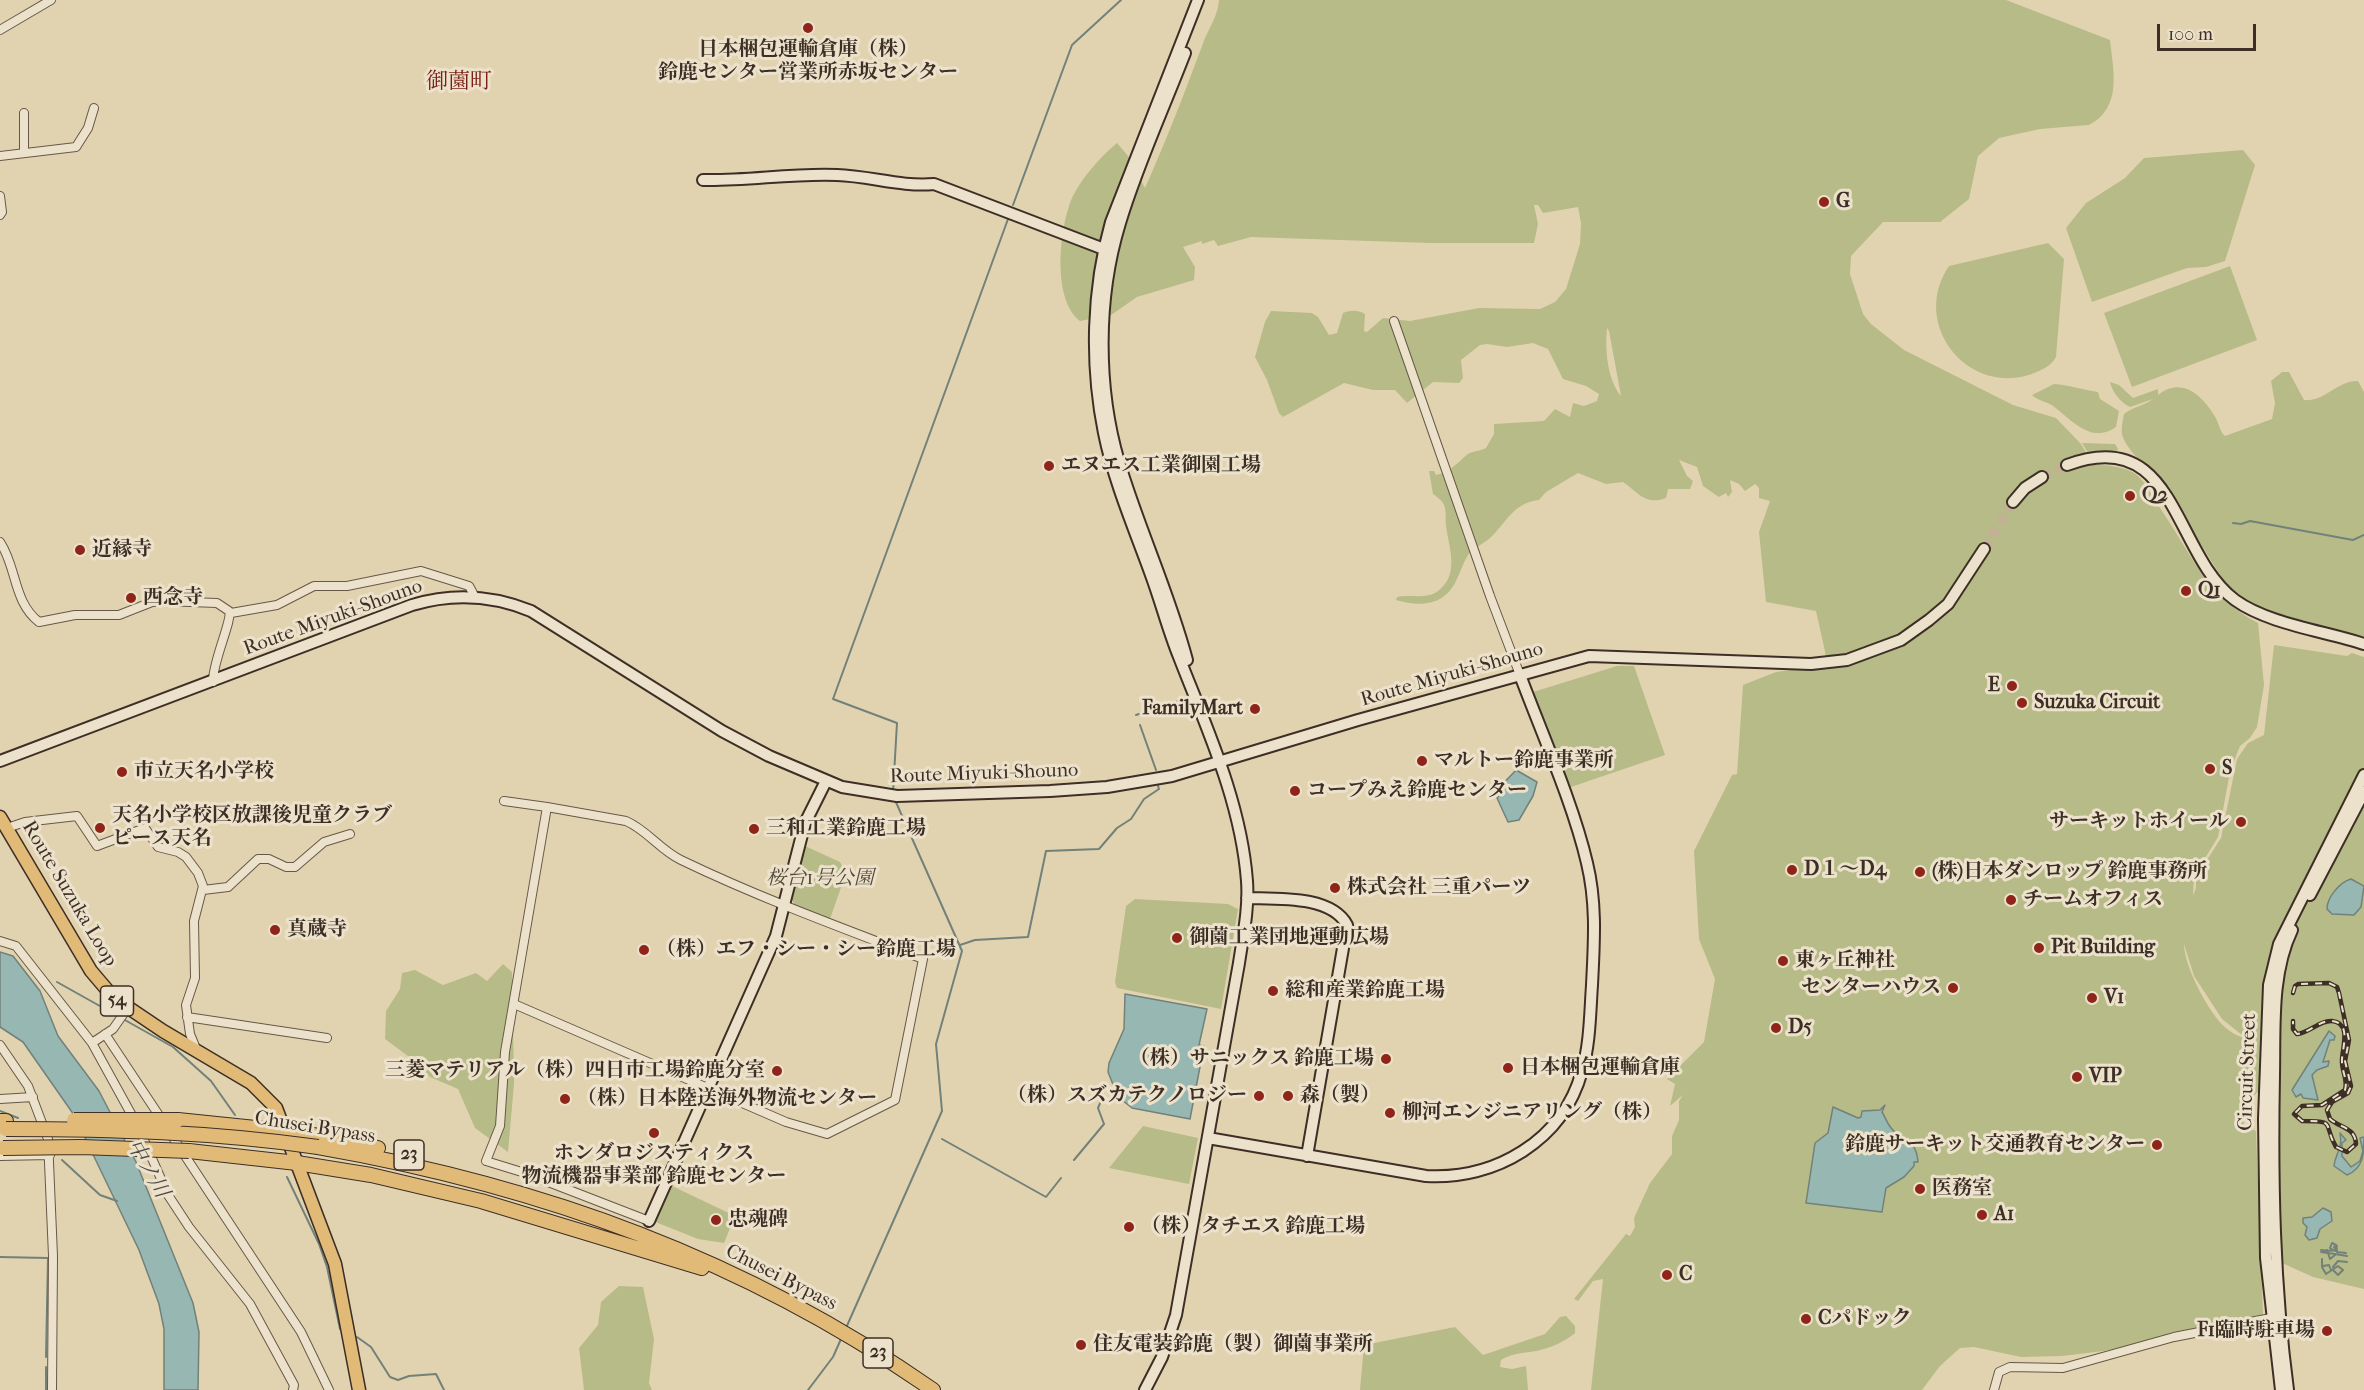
<!DOCTYPE html>
<meta charset="utf-8">
<style>
body{margin:0}
#map{position:relative;width:2364px;height:1390px;overflow:hidden;background:#e2d3b0;font-family:"IM FELL French Canon",serif}
canvas{display:block}
.scale{position:absolute;left:2157px;top:24px;width:99px;height:27px;box-sizing:border-box;border:3px solid #3d2f25;border-top:0;padding-left:8px;font-size:18px;line-height:21px;white-space:nowrap;color:#3d2f25;-webkit-text-stroke:4px #ece2cc;paint-order:stroke}
</style>
<div id="map">
<canvas width="2364" height="1390"></canvas>
<div class="scale">100 m</div>
</div>
<script>
const g = document.querySelector('canvas').getContext('2d');
g.lineJoin = 'round';
function paint(path, color) {
  g.fillStyle = color;
  g.fill(path, 'evenodd');
}
function stroke(path, color, width, dash) {
  g.strokeStyle = color;
  g.lineWidth = width;
  g.lineCap = dash ? 'butt' : 'round';
  g.setLineDash(dash || []);
  g.stroke(path);
}
function label(font, color, halo, rows, align = 'center') {
  g.font = font + ' "IM FELL French Canon","Noto Serif JP",serif';
  g.lineWidth = 6;
  g.setLineDash([]);
  g.textBaseline = 'middle';
  g.strokeStyle = halo;
  g.fillStyle = color;
  for (const [text, x, y, turn = 0] of rows) {
    g.save();
    g.translate(x, y);
    g.rotate((+turn || 0) * Math.PI / 180);
    g.textAlign = isNaN(turn) ? turn : align;
    if (halo) g.strokeText(text, 0, 0);
    g.fillText(text, 0, 0);
    g.restore();
  }
}
paint(new Path2D(`
 M1219 0H2006L2110 40C2113 70 2123 107 2089 125L2040 129 1999 138 1978 156 1969 199 1940 222H1883L1851 256 1850 274 1863 314 1871 324 1904 350 2013 405 2056 418 2081 444 2093 465C2107 465 2126 466 2137 475 2146 483 2152 496 2158 505 2191 552 2205 596 2258 623L2264 685 2257 727 2250 738 2240 746 2230 772 2218 837 2194 876 2193 896 2196 888V877L2221 838 2237 759 2248 743 2264 735 2274 645 2347 656 2352 653 2364 657V1289L2313 1277 2282 1263 2263 1044 2260 1043 2262 1049 2259 1091 2242 1106 2244 1126 2256 1131 2263 1315 2104 1351 2062 1356 2021 1357 1974 1347 1960 1348 1940 1366 1922 1390H1591L1603 1279 1593 1281 1578 1301 1574 1299 1626 1234 1630 1236 1635 1227 1634 1218 1650 1183 1672 1154V1136L1679 1120V1101L1683 1095 1670 1106 1675 1084 1667 1079 1704 1042 1715 979 1699 939 1694 851 1732 775 1737 774 1743 685 1776 672 1828 665 1816 611 1766 602 1759 532 1770 501 1759 498V488L1755 484 1745 491 1739 484 1730 480 1732 492 1728 497 1726 493 1719 497 1703 486 1697 467 1679 460 1687 476 1693 481 1690 489H1668L1666 498C1645 506 1638 492 1623 482L1606 484 1578 473 1546 492 1539 500C1513 503 1507 522 1490 538 1483 544 1473 548 1468 555 1463 563 1460 573 1456 581 1444 606 1420 607 1396 600L1397 597C1410 594 1426 600 1438 591 1460 574 1449 549 1446 526 1445 519 1447 510 1443 503 1441 500 1436 496 1433 494L1429 471H1434L1436 475C1449 473 1458 462 1468 454 1473 451 1480 451 1486 448L1494 434V424L1544 421 1555 409 1570 417 1573 403 1584 406 1597 401 1599 394 1586 386 1563 379 1548 349 1533 343 1507 347 1487 344 1480 345 1461 360 1463 378 1459 383 1433 382 1407 403 1395 390H1373L1344 383 1283 417 1279 413 1267 380 1255 357 1265 322 1271 311 1312 313 1318 317 1329 335 1337 333 1343 313C1351 310 1358 310 1365 314L1364 331 1367 332 1383 318 1410 321 1479 308 1540 309 1555 302 1566 289 1580 244 1581 223 1578 207 1543 213 1538 205H1534L1538 224 1534 243H1429L1251 237 1218 246 1214 240 1202 244V241L1183 247 1195 267 1194 280 1137 297 1111 315 1080 321C1053 300 1059 236 1069 206 1076 184 1099 158 1117 143L1128 156 1145 188C1167 139 1186 89 1205 38 1211 25 1218 14 1219 0ZM1607 328 1609 331 1621 396C1607 379 1605 349 1607 328ZM2184 944 2194 976 2222 1019 2242 1035 2256 1036 2255 1042C2245 1038 2235 1036 2226 1028 2209 1014 2184 966 2184 944Z
 M2243 150 2255 165 2225 261 2206 267 2187 268 2092 302 2066 228 2086 203 2125 178 2144 158Z
 M2048 243 2064 259 2056 357C2052 364 2046 368 2039 371 1972 402 1908 326 1949 266Z
 M2230 266 2257 340 2132 387 2104 313Z
 M2282 372H2289L2304 400C2325 402 2338 380 2358 381L2364 392V638L2261 609 2229 589 2164 486C2153 471 2126 452 2122 434 2121 428 2123 420 2124 414 2132 407 2144 406 2153 399L2130 407C2121 403 2112 392 2110 382L2119 385 2133 398 2158 389V395C2181 376 2202 395 2214 415 2219 422 2219 431 2225 436L2272 419 2275 403 2271 381Z
 M2054 384C2070 385 2083 390 2098 392L2100 399 2119 411 2116 427C2091 445 2071 419 2053 406 2046 401 2038 401 2032 395Z
 M2082 443 2115 444 2118 449 2117 451 2088 453Z
 M1617 666H1634L1665 755 1568 788 1533 692Z
 M805 846 840 862 846 873 830 919 795 906 791 897Z
 M1135 899 1228 904 1238 909 1221 1009 1117 988 1115 982 1126 906Z
 M503 964 512 972 514 1084 508 1152 475 1128 458 1089 430 1077 412 1059 385 1039 386 1011 400 989 402 973 415 970 443 985 476 973 487 981Z
 M1143 1126 1198 1138 1189 1184 1109 1168Z
 M670 1185 735 1216 724 1243 698 1239 653 1221Z
 M619 1286 643 1287 654 1339 649 1383 652 1390H584L579 1348 598 1325 601 1302Z
 M1566 1316 1575 1326V1333C1567 1340 1555 1346 1544 1349 1530 1354 1514 1351 1501 1360L1500 1367 1512 1369 1526 1366 1528 1390H1360L1364 1345 1455 1327 1483 1355 1545 1334 1560 1317Z`), '#b7bb88');
const water = new Path2D(`
 M1516 770 1537 782 1533 796 1519 820 1508 822 1497 798 1502 792 1498 789Z
 M2351 879 2364 886 2361 907 2354 915 2332 914 2327 909C2327 897 2340 882 2351 879Z
 M0 952 13 956 40 991 58 1036 99 1091 136 1162 193 1303 199 1332 198 1390H164V1329L159 1304 139 1250 74 1115 23 1042 0 1027Z
 M1125 994 1207 1009 1199 1045 1204 1046 1190 1119 1132 1108 1118 1097 1108 1072 1109 1063 1124 1029Z
 M2329 1031 2335 1036 2334 1040H2330L2323 1062 2329 1061 2328 1066 2317 1070 2312 1075 2318 1100 2303 1098 2301 1094 2296 1097 2292 1090Z
 M1885 1105 1882 1112C1886 1118 1887 1124 1892 1129 1904 1143 1916 1138 1918 1162H1914V1166L1904 1177 1886 1188 1882 1212 1806 1203 1815 1143 1828 1133 1833 1107 1858 1118 1861 1117 1862 1111 1880 1110Z
 M2340 1133 2346 1140 2342 1143V1156L2351 1167 2360 1161 2363 1151 2360 1138 2364 1137C2364 1153 2364 1168 2347 1175L2334 1166C2335 1153 2343 1150 2340 1133Z
 M2323 1208 2331 1212 2332 1221 2320 1229 2317 1238 2309 1240 2305 1235 2307 1227 2303 1223V1218L2312 1217Z`);
paint(water, '#96b7b2');
stroke(water, '#72817a', 1.5);
stroke(new Path2D(`
 M1013 205 1072 45 1121 0
 M2233 523 2241 524 2250 521 2353 540 2364 535
 M1136 715 1179 701
 M1140 725 1156 770
 M893 792 897 723 833 699 1008 219
 M960 945 975 940 1028 937 1046 851 1099 849 1117 828 1131 819 1144 799 1159 789 1158 786
 M57 982 173 1047 211 1081 235 1115
 M0 1111 18 1118
 M942 1139 1046 1197 1061 1178
 M62 1160 100 1195 117 1201
 M1074 1160 1104 1124 1098 1108 1101 1101
 M287 1177 319 1244 327 1267 340 1329
 M2337 1246 2334 1247 2337 1252 2346 1253
 M2321 1250C2326 1251 2332 1251 2337 1250L2336 1245 2332 1243 2330 1248C2332 1250 2334 1251 2336 1251
 M2327 1250 2330 1259 2335 1255
 M2321 1252 2335 1254
 M2335 1254 2347 1256
 M0 1257 48 1258 46 1357
 M2322 1259V1267
 M2323 1266 2329 1265 2331 1270
 M2322 1267 2326 1274 2338 1266 2343 1270 2338 1275 2333 1270
 M2333 1267 2338 1261 2347 1262
 M846 1328 942 1111 936 1044 962 951 895 800
 M357 1337 371 1347 390 1377 398 1380 409 1376 436 1374 444 1390
 M46 1367V1390
 M808 1390 833 1357 841 1339`), '#72817a', 2);
stroke(new Path2D(`
 M2042 477 2067 465
 M1984 549 2013 502`), '#c1b294', 10, [10, 5]);
const street = new Path2D(`
 M0 30 51 0
 M24 153V113
 M0 156 76 147 88 128 94 108
 M0 196 2 212 0 215
 M1394 321 1490 596 1520 675
 M0 542C17 567 13 602 39 622L75 615H119L152 602 163 601 217 603 229 611C233 619 212 663 213 682
 M231 613 277 605 314 586H347L421 571 469 586 475 597
 M504 801 547 807
 M7 828 25 822 77 816 97 846 145 828 158 847 178 852 186 857 198 873 203 886 194 921 195 978 186 1005 190 1034 197 1051
 M203 890 228 887 258 859H269L286 867H295L324 842 350 834
 M0 941 16 946 92 1043 135 1121
 M514 1004 786 1122 827 1134 895 1100 923 959C842 928 760 898 681 860 660 850 647 830 626 821L547 807 505 1052 500 1126 486 1161 525 1173 649 1221
 M187 1017 327 1038
 M105 1034 162 1120
 M92 1043 113 1029 127 1009
 M0 1045 28 1086 48 1139 53 1256 52 1390
 M0 1099 33 1097
 M140 1131 168 1195 189 1227 250 1304 294 1385 293 1390
 M170 1133 301 1332 329 1390
 M0 1156 50 1155
 M1994 1390 1999 1372 2010 1367 2063 1368 2174 1337 2276 1317`);
const secondary = new Path2D(`
 M1185 53C1163 110 1137 166 1120 223 1097 298 1097 387 1119 462 1139 529 1169 592 1187 660
 M703 180C748 181 792 173 837 175 870 176 901 187 934 184L1109 251
 M2067 465C2177 424 2172 553 2235 600 2268 624 2325 631 2364 644
 M2013 502 2025 488 2042 477
 M0 761 412 605C452 593 492 595 531 611L722 731 769 756 842 787 897 796 1050 791 1107 787 1172 776 1358 720 1589 656 1811 664 1847 660 1901 640 1929 620 1948 604 1984 549
 M2310 895 2364 792
 M1247 898C1276 899 1331 895 1347 925L1307 1156
 M1208 1138 1426 1176C1495 1180 1563 1141 1582 1071 1590 1044 1590 1014 1592 985 1594 944 1597 904 1587 863 1573 803 1542 734 1520 675
 M649 1221 776 936 805 823 826 781
 M1145 1390 1162 1357 1176 1315 1239 963C1243 936 1249 909 1247 881 1241 802 1207 729 1179 657 1168 630 1161 602 1151 575 1134 528 1114 482 1104 433 1090 364 1092 289 1111 222L1198 0
 M2281 1390 2266 1258 2264 1119 2269 985 2279 944 2364 775
 M2288 1390C2274 1285 2272 1181 2274 1075 2275 1027 2271 974 2292 930`);
const primary = new Path2D(`
 M0 817 91 971 114 998 163 1031 251 1083 276 1108 335 1264 359 1390`);
const highway = new Path2D(`
 M178 1120 304 1133 378 1148
 M0 1121H6
 M318 1147C542 1186 745 1259 933 1390
 M189 1151 297 1163 371 1175 481 1201 702 1268`);
stroke(street, '#665848', 10);
stroke(secondary, '#3d2f25', 14);
stroke(primary, '#3d2f25', 15);
stroke(highway, '#3d2f25', 16);
stroke(street, '#ece2cc', 8);
stroke(secondary, '#ece2cc', 10);
stroke(primary, '#e1ba78', 12);
stroke(highway, '#e1ba78', 14);
const rail = new Path2D(`
 M2293 993 2295 986 2298 984 2329 983 2337 987 2339 993 2349 1040 2345 1061 2351 1086 2348 1093 2332 1102 2327 1110 2330 1119C2340 1128 2355 1127 2356 1144L2347 1152 2336 1147C2322 1123 2338 1121 2302 1121L2294 1114 2302 1106 2322 1105 2345 1090C2348 1080 2342 1072 2342 1062 2341 1051 2353 1023 2332 1021 2320 1020 2309 1033 2297 1034L2293 1029V1021`);
stroke(rail, '#3d2f25', 4.5);
stroke(rail, '#ece2cc', 2, [7]);
const highwayBridge = new Path2D(`
 M74 1120H178
 M6 1129C111 1129 214 1132 318 1147
 M3 1148 81 1147 189 1151`);
stroke(highwayBridge, '#3d2f25', 16, []);
stroke(highwayBridge, '#e1ba78', 14);
for (const [x, y, r, color] of [
 [808,28,6,"#8f2418"],
 [1824,202,6,"#8f2418"],
 [1049,466,6,"#8f2418"],
 [2130,496,6,"#8f2418"],
 [80,550,6,"#8f2418"],
 [2186,591,6,"#8f2418"],
 [131,598,6,"#8f2418"],
 [2012,686,6,"#8f2418"],
 [2022,703,6,"#8f2418"],
 [1255,709,6,"#8f2418"],
 [1422,761,6,"#8f2418"],
 [2210,769,6,"#8f2418"],
 [122,772,6,"#8f2418"],
 [1295,791,6,"#8f2418"],
 [2241,822,6,"#8f2418"],
 [100,828,6,"#8f2418"],
 [754,829,6,"#8f2418"],
 [1792,870,6,"#8f2418"],
 [1920,872,6,"#8f2418"],
 [1335,888,6,"#8f2418"],
 [2011,900,6,"#8f2418"],
 [275,930,6,"#8f2418"],
 [1177,938,6,"#8f2418"],
 [2039,948,6,"#8f2418"],
 [644,950,6,"#8f2418"],
 [1783,961,6,"#8f2418"],
 [1953,988,6,"#8f2418"],
 [1273,991,6,"#8f2418"],
 [2092,998,6,"#8f2418"],
 [1776,1028,6,"#8f2418"],
 [1386,1059,6,"#8f2418"],
 [1508,1068,6,"#8f2418"],
 [777,1071,6,"#8f2418"],
 [2077,1077,6,"#8f2418"],
 [1259,1096,6,"#8f2418"],
 [1288,1096,6,"#8f2418"],
 [565,1099,6,"#8f2418"],
 [1390,1113,6,"#8f2418"],
 [654,1133,6,"#8f2418"],
 [2157,1145,6,"#8f2418"],
 [1920,1189,6,"#8f2418"],
 [1982,1215,6,"#8f2418"],
 [716,1220,6,"#8f2418"],
 [1129,1227,6,"#8f2418"],
 [1667,1275,6,"#8f2418"],
 [1806,1319,6,"#8f2418"],
 [2327,1331,6,"#8f2418"],
 [1081,1345,6,"#8f2418"]
]) {
  const dot = new Path2D();
  dot.arc(x, y, r, 0, 2 * Math.PI);
  g.fillStyle = color;
  g.fill(dot);
  stroke(dot, '#ece2cc', 2);
}
for (const [x, y, w] of [
 [117,1001,33],
 [409,1155,30],
 [878,1353,30]
]) {
  const box = new Path2D();
  box.roundRect(x - w / 2, y - 15, w, 30, 4.5);
  g.fillStyle = '#ece2cc';
  g.fill(box);
  stroke(box, '#3d2f25', 1.5);
}
label('bold 18px', '#3d2f25', null, [
 ["54",117,1001],
 ["23",409,1155],
 ["23",878,1353]
]);
label('bold 20px', '#3d2f25', '#ece2cc', [
 ["日本梱包運輸倉庫（株）",808,50,"center"],
 ["鈴鹿センター営業所赤坂センター",808,73,"center"],
 ["G",1836,202],
 ["エヌエス工業御園工場",1061,466],
 ["Q2",2142,496],
 ["近縁寺",92,550],
 ["Q1",2198,591],
 ["西念寺",143,598],
 ["E",2000,686,"right"],
 ["Suzuka Circuit",2034,703],
 ["FamilyMart",1243,709,"right"],
 ["マルトー鈴鹿事業所",1434,761],
 ["S",2222,769],
 ["市立天名小学校",134,772],
 ["コープみえ鈴鹿センター",1307,791],
 ["天名小学校区放課後児童クラブ",112,816],
 ["ピース天名",112,839],
 ["サーキットホイール",2229,822,"right"],
 ["三和工業鈴鹿工場",766,829],
 ["D１～D4",1804,870],
 ["(株)日本ダンロップ 鈴鹿事務所",1932,872],
 ["株式会社 三重パーツ",1347,888],
 ["チームオフィス",2023,900],
 ["真蔵寺",287,930],
 ["御薗工業団地運動広場",1189,938],
 ["Pit Building",2051,948],
 ["（株）エフ・シー・シー鈴鹿工場",656,950],
 ["東ヶ丘神社",1795,961],
 ["センターハウス",1941,988,"right"],
 ["総和産業鈴鹿工場",1285,991],
 ["V1",2104,998],
 ["D5",1788,1028],
 ["（株）サニックス 鈴鹿工場",1374,1059,"right"],
 ["日本梱包運輸倉庫",1520,1068],
 ["三菱マテリアル（株）四日市工場鈴鹿分室",765,1071,"right"],
 ["VIP",2089,1077],
 ["（株）スズカテクノロジー",1247,1096,"right"],
 ["森（製）",1300,1096],
 ["（株）日本陸送海外物流センター",577,1099],
 ["柳河エンジニアリング（株）",1402,1113],
 ["鈴鹿サーキット交通教育センター",2145,1145,"right"],
 ["ホンダロジスティクス",654,1154,"center"],
 ["物流機器事業部 鈴鹿センター",654,1177,"center"],
 ["医務室",1932,1189],
 ["A1",1994,1215],
 ["忠魂碑",728,1220],
 ["（株）タチエス 鈴鹿工場",1141,1227],
 ["C",1679,1275],
 ["Cパドック",1818,1319],
 ["F1臨時駐車場",2315,1331,"right"],
 ["住友電装鈴鹿（製）御薗事業所",1093,1345]
], 'left');
label('20px', '#3d2f25', '#ece2cc', [
 ["Route Miyuki-Shouno",333,618,-20],
 ["Route Miyuki-Shouno",1452,675,-16],
 ["Route Miyuki-Shouno",984,774,-2],
 ["Route Suzuka Loop",69,894,59],
 ["Circuit Street",2248,1072,-88],
 ["Chusei Bypass",315,1128,9],
 ["Chusei Bypass",781,1278,27]
]);
label('italic 20px', '#554b39', '#ece2cc', [
 ["桜台1号公園",820,879]
]);
label('italic 21px', '#4f4a41', '#ece2cc', [
 ["中ノ川",147,1169,60]
]);
label('22px', '#7a1f14', '#ece2cc', [
 ["御薗町",459,83]
]);
</script>
